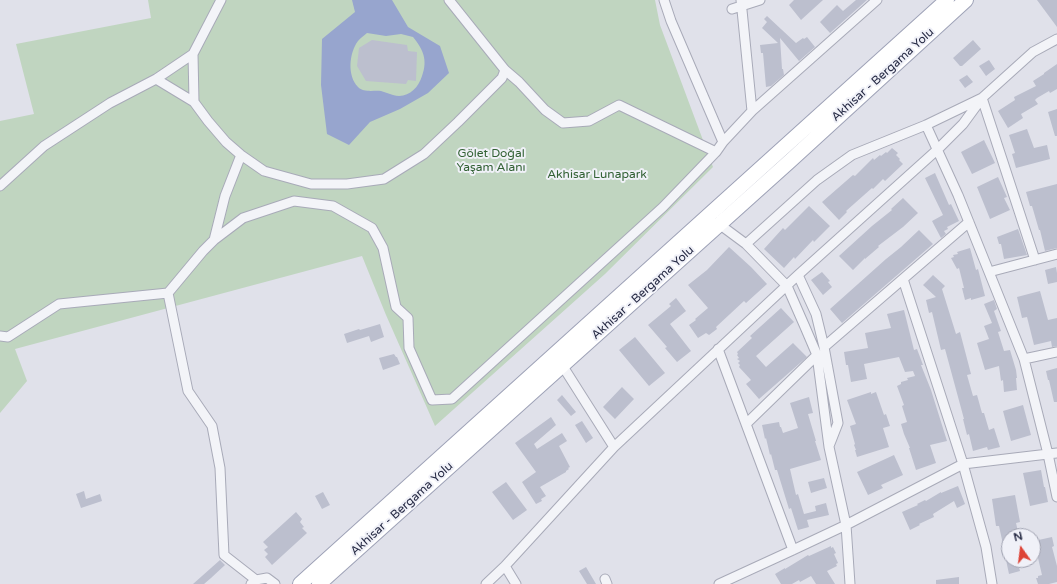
<!DOCTYPE html>
<meta charset="utf-8">
<style>
body{margin:0}
#map{position:relative;width:1057px;height:584px;overflow:hidden;background:#e0e1ea;font-family:"Varela Round",sans-serif}
canvas{display:block}
.north{position:absolute;left:1001px;top:528px;width:40px;height:40px;box-sizing:border-box;background:#f0f1f8;border:1px solid #9fa1b0;border-radius:50%;rotate:346deg;font-size:11px;font-weight:700;line-height:16px;text-align:center;color:#262a44}
.north::after{content:'';display:block;margin:auto;width:14px;height:18px;background:#dd4437;clip-path:polygon(50% 0,100% 100%,50% 72%,0 100%)}
</style>
<div id="map">
<canvas width="1057" height="584"></canvas>
<div class="north">N</div>
</div>
<script>
const g = document.querySelector('canvas').getContext('2d');
g.lineJoin = 'round';
function paint(path, color) {
  g.fillStyle = color;
  g.fill(path, 'evenodd');
}
function stroke(path, color, width, dash) {
  g.strokeStyle = color;
  g.lineWidth = width;
  g.lineCap = dash ? 'butt' : 'round';
  g.setLineDash(dash || []);
  g.stroke(path);
}
function label(font, color, halo, rows, align = 'center') {
  g.font = font + ' "Varela Round",sans-serif';
  g.lineWidth = 4;
  g.setLineDash([]);
  g.textBaseline = 'middle';
  g.strokeStyle = halo;
  g.fillStyle = color;
  for (const [text, x, y, turn = 0] of rows) {
    g.save();
    g.translate(x, y);
    g.rotate((+turn || 0) * Math.PI / 180);
    g.textAlign = isNaN(turn) ? turn : align;
    if (halo) g.strokeText(text, 0, 0);
    g.fillText(text, 0, 0);
    g.restore();
  }
}
paint(new Path2D(`
 M148 0H655L660 25 713 167 605 274 435 426 386 315 362 256 15 349 27 381 0 413V121L34 114 16 44 151 18Z`), '#c0d5c0');
paint(new Path2D(`
 M352 0H392L408 27 440 46 449 73 428 93 400 109 370 122 349 145 327 134 321 85 322 39 355 12ZM367 33 386 36 401 34 413 37C423 49 428 60 422 76 418 89 407 99 393 95 389 94 385 92 381 91 374 90 364 93 358 87 347 76 349 53 358 41 360 38 364 36 367 33Z`), '#97a5ce');
paint(new Path2D(`
 M794 0H823L801 20 789 5Z
 M856 0H867L830 33 820 22 837 5 843 11Z
 M1037 0H1057V27Z
 M767 16 796 43 803 38 804 39 807 37 815 47 799 61 780 38 782 69H783L784 75 771 86 766 87 763 53H761L760 45 778 43 762 28 767 22 764 19Z
 M372 40 407 45 408 51 417 52 416 81 408 80 406 84 366 81 357 66 359 48Z
 M973 40 981 49 962 66H960L953 58Z
 M989 60 995 69 986 76 979 66Z
 M1057 64V89L1050 93 1049 91 1037 98 1035 100 1038 104 1021 114 1023 118 1008 128 998 111 1015 100 1014 97 1036 86 1033 81 1044 74V73Z
 M967 75 973 82 965 88 959 80Z
 M1057 109V136H1055L1048 112Z
 M1027 129 1034 148 1047 145 1050 159 1016 168 1012 154 1015 153 1009 135Z
 M984 140 995 163 972 174 961 152Z
 M892 148 898 153 896 155 900 159 899 160 903 164 885 181 883 179 873 189 872 188 846 211 847 212 839 220 822 202 853 175 855 176 873 158 874 160 880 155 881 156 886 152 887 153Z
 M935 173 949 205 951 204 959 221 947 227 948 229 944 231 946 234 941 238 932 221 943 215 925 178Z
 M998 177 1007 197 1004 198 1010 210 990 219 977 187Z
 M1057 184V248L1045 251 1040 230H1039L1032 206H1030L1026 192Z
 M903 198 918 213 903 227 878 246 879 247 865 259V258L853 270 839 256 872 226 892 210 891 209Z
 M809 206 830 226 814 242 813 240 795 259 794 257 784 268 764 249 783 228 785 230Z
 M1018 229 1027 255 1004 259 1001 244H999L997 237Z
 M919 230 933 244 842 323 830 309 886 259 901 247Z
 M729 247 751 267 767 284 746 303 744 301 716 327 717 329 709 335 706 333 698 338 689 325 696 320 695 319 708 308 688 285 707 270Z
 M970 248 976 270 978 269 985 296 971 300V298L965 300 962 288H964L959 268 957 269 951 258 954 257 953 255 958 254 957 252Z
 M1056 267 1057 273V282L1048 284 1045 270Z
 M822 272 830 281 828 282 832 287 823 295 811 280Z
 M933 275 945 286 942 289 956 334 960 332 971 374 967 375 973 396 977 395 982 413H984L989 430 994 428 1000 447 988 450 987 447 973 451 969 434 967 435 963 419H964L945 349 941 350 932 312 929 313 926 300 936 297 923 285Z
 M1040 291 1048 320 1057 318V346L1052 347 1051 341 1034 345 1027 317 1022 318 1017 297Z
 M676 298 686 311 670 324 691 351 677 362 665 348 667 347 648 325 671 306 669 304Z
 M994 300 997 309 994 311 1001 331 998 332 1004 351 1010 350 1016 370 1017 378H1016L1017 390 1004 392 1003 380 1001 381 999 366 985 370 977 343 989 339 984 326 992 323 984 304Z
 M781 308 794 322 756 356 766 367 793 343 807 357 759 399 746 384 751 380 739 367 740 365 738 363 740 361 737 359 739 358 737 355 738 354 737 352 752 338 750 336Z
 M904 310 914 350 917 349 923 365H921L931 390 947 441 930 445 936 463 916 470 909 448H910L904 434 901 424 907 422 902 406 904 405 897 386 901 384V382L908 380 907 378 915 376 913 371 905 372 899 357 864 364 867 379 851 382 848 365H846L844 352 868 348 865 333 891 328 887 314Z
 M380 324 384 337 371 342 369 336 347 343 344 334 359 329 360 330Z
 M635 337 665 373 649 386 619 350Z
 M394 354 396 357H397L400 364 383 370 379 358Z
 M1057 368V402H1054L1049 380H1048L1046 371Z
 M622 387 634 399 615 419 603 407Z
 M871 392V394L876 392 884 415 886 414 890 426 883 428 889 447 857 457 855 450H856L854 445 855 444 850 426 856 424 847 400Z
 M562 395 576 412 571 416 557 400Z
 M809 397 813 413 808 414 816 441H815L821 460 790 469 796 495 798 494 804 514 816 511 815 506 826 503 829 515 807 520 809 527 798 530 791 508 789 509 777 470H775L771 454 770 455 766 438 765 439 762 425 779 422 780 427H781L783 433 798 428 790 403Z
 M1023 405 1031 435 1011 441 1003 411Z
 M551 417 556 425 534 444 537 449 562 433 567 441 559 446 570 467 568 468 569 469 566 471V472L540 487 546 496 541 499 542 501 536 504 522 482 536 472 515 443Z
 M582 421 593 438 586 443 575 425Z
 M894 455 903 475 881 485 883 488 868 495 857 472Z
 M1041 470 1044 487H1045L1048 502 1030 506 1023 473Z
 M824 478 827 488 811 493 808 482Z
 M506 482 527 510 513 520 492 492Z
 M958 486 965 504 957 508 954 501 933 514 934 517 919 524 920 525 910 530 902 512 918 505 917 504 925 500 926 501 941 492V493Z
 M84 491 86 499 100 494 102 501 81 508 76 494Z
 M323 492 330 505 322 509 315 496Z
 M1015 495 1020 522 1016 523 1019 536H1009V558H1006L999 526H996L992 499Z
 M296 512 302 519 300 522 304 527 302 528 307 533 272 565 265 557 268 554 264 550 268 547 263 542Z
 M1052 537 1054 546 1052 547 1057 566V582L1049 584H1038L1036 578H1038V576L1042 575 1034 541Z
 M831 546V548L833 547 836 553 834 554 838 563 836 564 837 566 827 571 835 584H816L811 576 800 582 799 580 792 584H781L775 574 785 568V569L808 555 809 556Z
 M220 560 225 565 211 578 204 584H193Z
 M1006 560H1017L1020 571 1009 574Z
 M586 567 596 584H587L579 571Z
 M959 577V584H936V580Z`), '#bcbfce');
const minor = new Path2D(`
 M449 0 505 70 519 82 545 110 563 123 589 121 619 105 716 152 723 142 752 111 877 0
 M664 0 671 21 723 142
 M741 0 752 111
 M732 9 760 0
 M193 54 194 102 208 121 226 142 241 155 264 171 311 184H347L384 179 424 154 458 122 502 78 505 70
 M156 79 194 102
 M926 125 958 195 1024 359 1048 454 1057 497
 M0 186 44 146 110 103 156 79 193 54 221 0
 M719 224 746 244 787 286 805 327 817 355 829 447 846 525 850 584
 M214 240 225 196 241 155
 M746 244 817 180 852 155 926 125 982 98 1035 260
 M989 272 1057 254
 M798 275 816 314 824 347 838 423 829 446
 M903 279 963 464 986 547 992 584
 M168 293 188 391 212 426 220 468 224 555 256 580
 M0 336 8 337 59 304 168 293 203 251 214 240 243 218 294 201 333 206 372 228 383 248 396 307 408 318 409 348 432 400 452 399 663 207 716 152
 M824 347 969 222
 M718 349 793 550
 M1024 359 1057 352
 M562 365 614 447
 M746 424 817 355
 M505 566 516 584
 M605 579 607 584
 M251 584 256 580 267 578 275 584
 M486 584 505 566 614 447 798 275 938 149 963 124 982 98 1033 52 1057 39
 M719 584 793 550 846 525 963 464 1057 453`);
const primary = new Path2D(`
 M300 584 947 0
 M319 584 790 161 966 0`);
stroke(minor, '#a8aab8', 11);
stroke(primary, '#9ea2b7', 16);
stroke(minor, '#f3f4f8', 9);
stroke(primary, '#fff', 14);
label('12px', '#262a44', '#f0f1f8', [
 ["Akhisar - Bergama Yolu",883,75,-42],
 ["Akhisar - Bergama Yolu",643,293,-42],
 ["Akhisar - Bergama Yolu",402,509,-42]
]);
label('12px', '#326134', '#f0f1f8', [
 ["Gölet Doğal",491,154],
 ["Yaşam Alanı",491,168],
 ["Akhisar Lunapark",597,175]
]);
</script>
